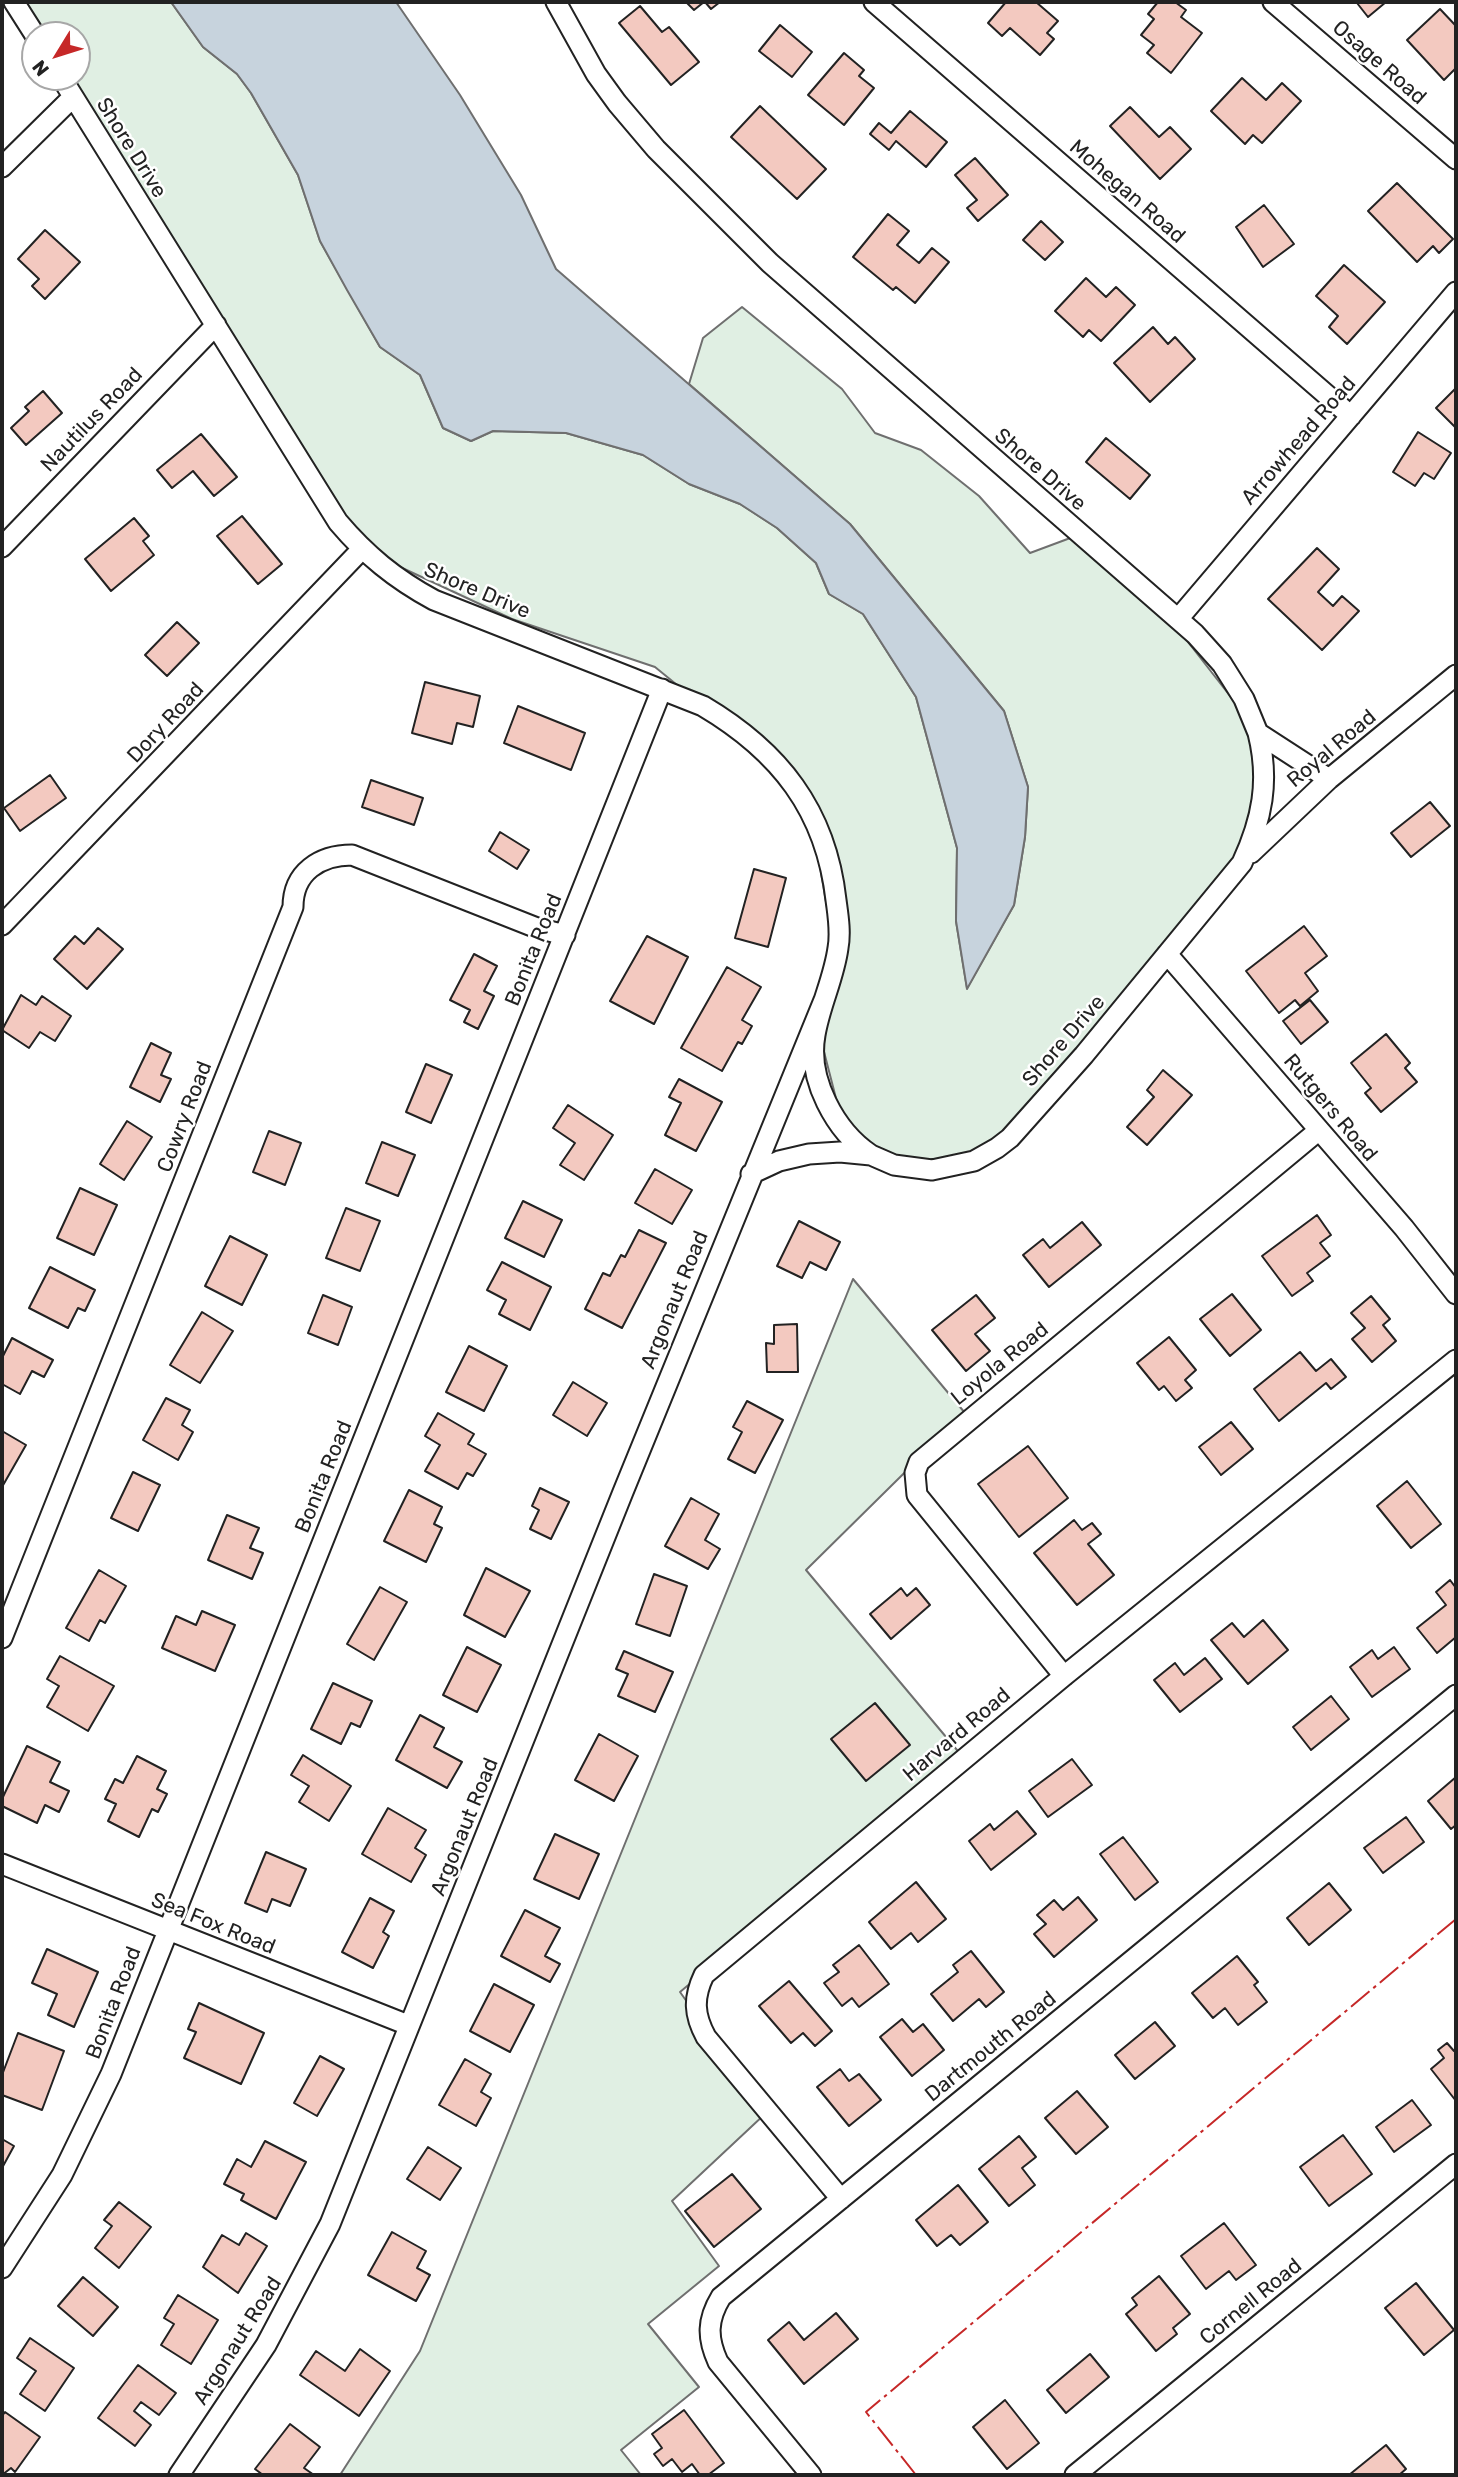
<!DOCTYPE html>
<style>
body{margin:0}
#map{position:relative;width:1458px;height:2477px;overflow:hidden;background:#fff;font-family:Rubik,sans-serif}
canvas{display:block}
.frame{position:absolute;inset:0;border:4px solid #222;pointer-events:none}
.north{position:absolute;left:21px;top:21px;width:70px;height:70px;box-sizing:border-box;background:#fff;border:2px solid #a7a7a7;border-radius:50%;rotate:232deg;font-size:19px;font-weight:700;line-height:28px;text-align:center;color:#222}
.north::after{content:'';display:block;margin:auto;width:24px;height:32px;background:#c62828;clip-path:polygon(50% 0,100% 100%,50% 72%,0 100%)}
</style>
<div id="map">
<canvas width="1458" height="2477"></canvas>
<div class="frame"></div>
<div class="north">N</div>
</div>
<script>
const g = document.querySelector('canvas').getContext('2d');
g.lineJoin = 'round';
function paint(path, color) {
  g.fillStyle = color;
  g.fill(path, 'evenodd');
}
function stroke(path, color, width, dash) {
  g.strokeStyle = color;
  g.lineWidth = width;
  g.lineCap = dash ? 'butt' : 'round';
  g.setLineDash(dash || []);
  g.stroke(path);
}
function label(font, color, halo, rows, align = 'center') {
  g.font = font + ' Rubik,sans-serif';
  g.lineWidth = 5;
  g.setLineDash([]);
  g.textBaseline = 'middle';
  g.strokeStyle = halo;
  g.fillStyle = color;
  for (const [text, x, y, turn = 0] of rows) {
    g.save();
    g.translate(x, y);
    g.rotate((+turn || 0) * Math.PI / 180);
    g.textAlign = isNaN(turn) ? turn : align;
    if (halo) g.strokeText(text, 0, 0);
    g.fillText(text, 0, 0);
    g.restore();
  }
}
const green = new Path2D(`
 M13 2H171L203 47 237 74 251 93 298 175 320 241 380 347 420 375 443 428 471 441 493 431 566 433 643 455 689 484 740 504 777 528 816 563 829 594 863 614 916 697 957 848 956 921 967 988 1014 905 1025 837 1028 787 1004 711 850 524 689 384 703 338 742 307 842 389 875 433 921 450 979 496 1030 553 1081 534 1146 588 1255 728 1260 832 986 1156 918 1167 870 1147 839 1110 822 1044 838 972 807 791 655 667 512 619 370 553 292 454 61 77H77V35H35Z
 M853 1279 965 1413 806 1570 962 1756 680 1992 766 2113 672 2201 719 2266 648 2324 699 2387 621 2450 641 2475H340L420 2351Z`);
paint(green, '#e0efe3');
stroke(green, '#6f6f6f', 2);
const water = new Path2D(`
 M171 2H396L460 95 521 195 556 269 850 524 1004 711 1028 787 1025 837 1014 905 967 989 956 921 957 848 916 697 863 614 829 594 816 563 777 528 740 504 689 484 643 455 566 433 493 431 471 441 443 428 420 375 380 347 347 290 320 241 298 175 251 93 237 74 203 47Z`);
paint(water, '#c7d3dd');
stroke(water, '#6f6f6f', 2);
const building = new Path2D(`
 M686 2H704L694 10Z
 M705 2H720L711 9Z
 M1006 2H1036L1058 21 1047 33 1054 39 1040 55 1010 28 1002 36 988 23Z
 M1158 2H1175L1186 10 1181 17 1202 33 1171 73 1147 53 1154 45 1141 35 1154 19 1148 14Z
 M1359 2H1386L1368 17 1357 3Z
 M640 6 662 32 669 27 699 62 671 85 619 23Z
 M1440 9 1456 26V68L1444 80 1407 40Z
 M780 25 812 52 792 77 759 51Z
 M844 53 864 70 859 76 874 88 844 125 808 95Z
 M1242 78 1266 100 1282 83 1301 101 1262 143 1253 135 1245 144 1211 111Z
 M760 106 826 169 797 199 731 137Z
 M1130 107 1159 137 1170 127 1191 149 1160 179 1110 126Z
 M910 111 947 142 926 167 896 141 889 150 870 134 879 123 891 133Z
 M975 158 1008 195 978 221 967 208 977 200 955 175Z
 M1397 183 1453 239 1439 253 1433 246 1417 262 1368 211Z
 M1264 205 1294 244 1263 267 1236 227Z
 M888 214 909 231 897 245 919 263 932 248 949 262 915 303 896 287 893 290 853 257Z
 M1041 221 1063 242 1045 260 1023 240Z
 M45 230 80 262 45 299 32 286 39 279 18 259Z
 M1344 265 1385 302 1347 344 1329 327 1338 316 1316 296Z
 M1086 278 1106 297 1116 287 1135 305 1101 341 1089 330 1083 337 1055 311Z
 M1153 327 1168 344 1175 337 1195 359 1150 402 1114 363Z
 M1456 388V428L1436 408Z
 M43 391 62 413 26 445 11 428 29 411 25 407Z
 M1418 432 1451 453 1434 479 1424 473 1415 486 1393 472Z
 M201 434 237 477 214 496 193 471 172 488 157 470Z
 M1106 438 1150 475 1130 499 1086 462Z
 M242 516 282 564 258 584 217 536Z
 M134 518 149 536 143 541 154 555 111 591 85 559Z
 M1317 548 1339 569 1318 592 1333 606 1342 596 1359 611 1322 650 1268 599Z
 M177 622 199 643 167 676 145 655Z
 M425 682 480 696 473 727 457 723 452 744 412 733Z
 M518 706 585 733 571 770 504 743Z
 M50 775 66 798 20 831 4 808Z
 M371 780 423 798 414 825 362 807Z
 M1430 802 1450 826 1411 857 1391 833Z
 M500 832 529 850 517 869 489 851Z
 M754 869 786 878 768 947 735 938Z
 M1304 926 1327 956 1305 973 1318 991 1300 1006 1295 1000 1279 1013 1246 971Z
 M98 928 123 949 87 989 54 959 75 936 84 944Z
 M647 936 688 957 654 1024 610 1001Z
 M474 954 497 966 484 991 494 996 478 1029 464 1022 470 1010 450 1000Z
 M727 967 761 987 742 1020 752 1026 742 1044 738 1042 722 1071 681 1048Z
 M21 995 36 1005 42 996 71 1016 55 1041 40 1032 29 1048 2 1030Z
 M1310 1000 1328 1022 1301 1044 1283 1021Z
 M1386 1034 1410 1063 1405 1068 1417 1082 1381 1112 1365 1093 1371 1088 1351 1063Z
 M151 1043 171 1053 161 1075 171 1079 160 1102 130 1087Z
 M426 1064 452 1075 431 1123 406 1112Z
 M1163 1070 1192 1095 1147 1145 1127 1127 1154 1097 1147 1090Z
 M679 1079 722 1102 696 1151 665 1135 681 1103 669 1097Z
 M568 1105 613 1135 584 1180 560 1165 575 1143 553 1128Z
 M127 1121 152 1137 124 1180 100 1164Z
 M269 1131 301 1143 285 1185 253 1172Z
 M382 1142 415 1155 398 1196 366 1183Z
 M655 1169 692 1190 672 1224 635 1203Z
 M80 1188 117 1205 94 1255 57 1238Z
 M523 1201 562 1220 544 1257 505 1238Z
 M346 1208 380 1221 360 1271 326 1258Z
 M1317 1215 1331 1235 1320 1243 1330 1256 1307 1273 1313 1281 1292 1296 1262 1256Z
 M799 1221 840 1242 826 1270 810 1262 802 1278 777 1266Z
 M1082 1222 1101 1245 1049 1287 1023 1255 1043 1239 1050 1248Z
 M639 1230 666 1243 622 1328 585 1309 603 1273 610 1276 621 1255 625 1257Z
 M230 1236 267 1255 242 1305 205 1286Z
 M502 1262 551 1287 530 1330 499 1314 506 1300 487 1290Z
 M50 1267 95 1290 85 1311 78 1308 68 1328 29 1308Z
 M1232 1294 1261 1330 1230 1356 1200 1319Z
 M323 1295 352 1307 338 1345 308 1333Z
 M976 1295 995 1318 975 1334 990 1351 966 1371 932 1330Z
 M1371 1296 1390 1319 1383 1325 1396 1341 1372 1362 1352 1339 1365 1328 1351 1313Z
 M202 1312 233 1331 200 1383 170 1365Z
 M797 1324 798 1372H767L766 1343 774 1344V1325Z
 M1169 1337 1196 1370 1185 1380 1192 1388 1176 1401 1164 1386 1159 1390 1137 1363Z
 M12 1338 53 1360 44 1377 32 1371 20 1394 2 1384V1358Z
 M469 1346 507 1366 484 1411 446 1392Z
 M1300 1352 1316 1371 1331 1359 1346 1377 1331 1389 1326 1383 1279 1421 1254 1389Z
 M573 1382 607 1403 587 1436 553 1415Z
 M166 1398 190 1410 182 1425 193 1432 178 1460 143 1440Z
 M747 1401 783 1420 755 1473 728 1459 742 1432 733 1427Z
 M438 1413 474 1434 468 1444 486 1454 473 1476 467 1473 458 1489 425 1471 440 1445 425 1436Z
 M1231 1422 1253 1449 1221 1475 1199 1447Z
 M2 1431 26 1445 2 1487Z
 M1028 1446 1068 1498 1019 1537 978 1484Z
 M133 1472 160 1485 138 1531 111 1518Z
 M1407 1481 1441 1524 1411 1548 1377 1506Z
 M540 1488 569 1502 551 1539 530 1529 539 1510 532 1506Z
 M409 1490 442 1507 434 1524 442 1528 426 1562 384 1541Z
 M691 1498 719 1514 705 1540 720 1549 708 1569 665 1546Z
 M227 1515 259 1528 250 1548 263 1553 252 1579 208 1560Z
 M1074 1520 1082 1530 1092 1523 1101 1534 1088 1544 1114 1575 1077 1605 1034 1553Z
 M486 1568 530 1591 505 1637 464 1615Z
 M99 1570 126 1586 105 1623 100 1620 89 1641 66 1628Z
 M654 1574 687 1586 670 1636 636 1624Z
 M1450 1580 1456 1588V1637L1437 1653 1417 1628 1446 1605 1436 1592Z
 M380 1587 407 1602 374 1660 347 1644Z
 M901 1588 907 1596 916 1588 930 1605 891 1639 870 1614Z
 M202 1611 235 1625 215 1671 162 1648 176 1616 196 1625Z
 M1263 1620 1288 1650 1248 1684 1211 1640 1232 1623 1244 1637Z
 M467 1647 501 1665 477 1712 443 1695Z
 M1394 1647 1410 1669 1372 1697 1350 1667 1372 1650 1378 1659Z
 M624 1651 673 1672 655 1712 618 1696 628 1674 616 1669Z
 M60 1656 114 1686 88 1731 47 1707 59 1686 47 1679Z
 M1205 1658 1222 1679 1180 1712 1154 1680 1175 1663 1184 1675Z
 M333 1683 372 1701 360 1727 351 1723 341 1744 311 1729Z
 M1331 1696 1349 1719 1311 1750 1293 1727Z
 M875 1703 910 1745 866 1781 831 1739Z
 M420 1715 444 1728 434 1747 462 1762 447 1788 396 1760Z
 M599 1734 638 1756 614 1801 575 1780Z
 M27 1746 60 1762 50 1782 69 1791 59 1812 45 1805 37 1823 2 1806V1799Z
 M303 1755 351 1786 329 1821 299 1802 309 1786 291 1775Z
 M137 1756 166 1771 157 1789 167 1794 158 1812 152 1809 139 1837 108 1821 116 1804 105 1799 115 1779 123 1783Z
 M1072 1759 1092 1785 1048 1817 1029 1791Z
 M1456 1777V1825L1451 1829 1428 1801Z
 M388 1808 426 1830 415 1848 426 1855 411 1882 362 1854Z
 M1017 1811 1036 1834 991 1870 969 1841 990 1824 994 1830Z
 M1406 1817 1424 1842 1383 1873 1364 1848Z
 M555 1834 599 1854 579 1899 534 1879Z
 M1123 1837 1158 1882 1135 1900 1100 1854Z
 M266 1852 306 1869 290 1906 272 1899 267 1912 245 1903Z
 M916 1882 946 1919 918 1942 911 1933 891 1949 869 1922Z
 M1329 1883 1351 1910 1309 1945 1287 1918Z
 M1078 1897 1097 1920 1054 1957 1034 1934 1046 1924 1037 1915 1054 1900 1063 1910Z
 M370 1898 394 1911 383 1932 389 1936 373 1968 342 1952Z
 M525 1910 560 1928 545 1956 560 1964 550 1982 501 1956Z
 M859 1945 889 1984 859 2007 852 1998 842 2006 824 1983 839 1972 833 1965Z
 M47 1949 98 1972 74 2027 48 2015 57 1994 32 1983Z
 M971 1951 1004 1992 986 2007 979 1999 953 2021 931 1994 958 1972 953 1965Z
 M1237 1956 1258 1982 1254 1985 1267 2002 1238 2025 1225 2008 1213 2018 1192 1993Z
 M789 1981 832 2031 815 2046 803 2033 791 2043 759 2006Z
 M494 1984 534 2005 510 2052 470 2031Z
 M199 2003 264 2033 241 2084 184 2058 196 2032 188 2029Z
 M902 2019 913 2032 923 2024 944 2050 912 2076 880 2037Z
 M1155 2022 1175 2046 1135 2079 1115 2055Z
 M18 2033 64 2051 42 2110 2 2095V2075Z
 M1447 2043 1454 2051 1456 2050V2101L1431 2069 1444 2058 1438 2050Z
 M320 2056 344 2069 317 2116 294 2103Z
 M465 2059 491 2074 481 2092 491 2098 476 2126 439 2105Z
 M840 2069 849 2081 859 2074 881 2100 849 2126 817 2087Z
 M1077 2091 1108 2127 1076 2154 1045 2118Z
 M1412 2100 1431 2125 1394 2152 1376 2127Z
 M1343 2135 1372 2174 1329 2206 1300 2167Z
 M1019 2136 1036 2157 1022 2168 1035 2185 1009 2206 979 2169Z
 M2 2139 14 2146 2 2168Z
 M265 2141 306 2162 276 2219 241 2200 244 2194 224 2184 237 2159 251 2167Z
 M428 2147 461 2168 440 2200 407 2179Z
 M732 2174 761 2209 714 2247 685 2211Z
 M958 2185 988 2222 960 2245 951 2235 937 2246 916 2220Z
 M119 2202 151 2227 119 2268 95 2248 112 2226 104 2220Z
 M1224 2223 1256 2265 1236 2280 1229 2271 1206 2289 1181 2256Z
 M392 2232 426 2251 417 2268 430 2275 416 2301 368 2275Z
 M246 2233 267 2246 238 2293 203 2267 222 2235 239 2245Z
 M1159 2276 1190 2314 1173 2328 1177 2334 1156 2351 1126 2314 1137 2305 1132 2298Z
 M83 2277 118 2307 93 2336 58 2306Z
 M1416 2283 1454 2330 1424 2355 1385 2308Z
 M178 2295 218 2320 191 2364 161 2345 174 2324 164 2318Z
 M836 2313 858 2339 804 2384 768 2340 789 2322 804 2340Z
 M30 2338 74 2368 45 2411 20 2394 36 2371 17 2358Z
 M360 2349 390 2371 359 2416 300 2375 316 2351 345 2371Z
 M1090 2354 1109 2377 1066 2413 1047 2390Z
 M138 2365 176 2393 159 2415 141 2402 134 2411 151 2425 135 2446 98 2418Z
 M1005 2400 1039 2443 1007 2469 973 2427Z
 M684 2410 724 2463 708 2475H700L692 2464 682 2472 672 2459 663 2466 654 2454 662 2448 652 2434Z
 M5 2412 40 2437 15 2472 11 2468 2 2475V2416Z
 M290 2424 320 2447 304 2468 314 2475H263L255 2469Z
 M1386 2445 1406 2469 1399 2475H1349Z`);
paint(building, '#f3c9c0');
stroke(building, '#222', 2);
const minor = new Path2D(`
 M14 2 35 35
 M556 2 596 74 617 103 656 149 770 263 1195 634 1222 664 1244 699 1258 733 1329 779
 M874 2 1351 416
 M1273 2 1456 159
 M61 77 338 522C366 555 395 579 434 600L703 706C779 751 826 810 836 900 838 915 841 932 838 948 834 978 820 1005 815 1035 807 1079 835 1131 871 1155
 M2 167 73 97
 M2 547 216 325
 M1178 619 1456 292
 M1251 853 1329 779 1456 675
 M2 925 361 550
 M1167 954 1404 1228 1456 1294
 M751 1174 779 1161 809 1154 840 1152 871 1155 894 1165 932 1170 974 1161 997 1148 1010 1138 1084 1055 1242 863C1262 820 1270 781 1258 733
 M2 1638 293 907C293 872 320 855 352 855L537 928 565 935
 M1064 1676 917 1495 915 1473 919 1462 1318 1131
 M2 1864 408 2025
 M841 2199 706 2037C694 2015 693 1998 704 1975L1064 1676 1456 1360
 M2 2268 62 2175 111 2074 662 689
 M179 2475 266 2345 330 2224 623 1492 824 1000
 M811 2475 718 2362C707 2338 707 2320 721 2297L1456 1695
 M1075 2475 1456 2164`);
stroke(minor, '#222', 23);
stroke(minor, '#fff', 19);
stroke(new Path2D(`
 M916 2475 866 2412 1456 1919`), '#c62828', 2, [24, 5, 3.5, 5]);
label('21px', '#222', '#fff', [
 ["Osage Road",1379,63,41],
 ["Shore Drive",131,148,58],
 ["Mohegan Road",1127,192,41],
 ["Nautilus Road",92,420,-46],
 ["Arrowhead Road",1299,441,-49],
 ["Shore Drive",1040,470,41],
 ["Shore Drive",477,591,23],
 ["Dory Road",166,723,-47],
 ["Royal Road",1332,749,-40],
 ["Bonita Road",534,950,-68],
 ["Shore Drive",1064,1041,-49],
 ["Rutgers Road",1330,1108,50],
 ["Cowry Road",185,1117,-69],
 ["Argonaut Road",675,1300,-68],
 ["Loyola Road",1000,1364,-39],
 ["Bonita Road",324,1477,-68],
 ["Harvard Road",957,1735,-40],
 ["Argonaut Road",465,1827,-68],
 ["Sea Fox Road",213,1924,22],
 ["Bonita Road",114,2003,-69],
 ["Dartmouth Road",991,2047,-39],
 ["Cornell Road",1251,2302,-39],
 ["Argonaut Road",238,2341,-58]
]);
</script>
